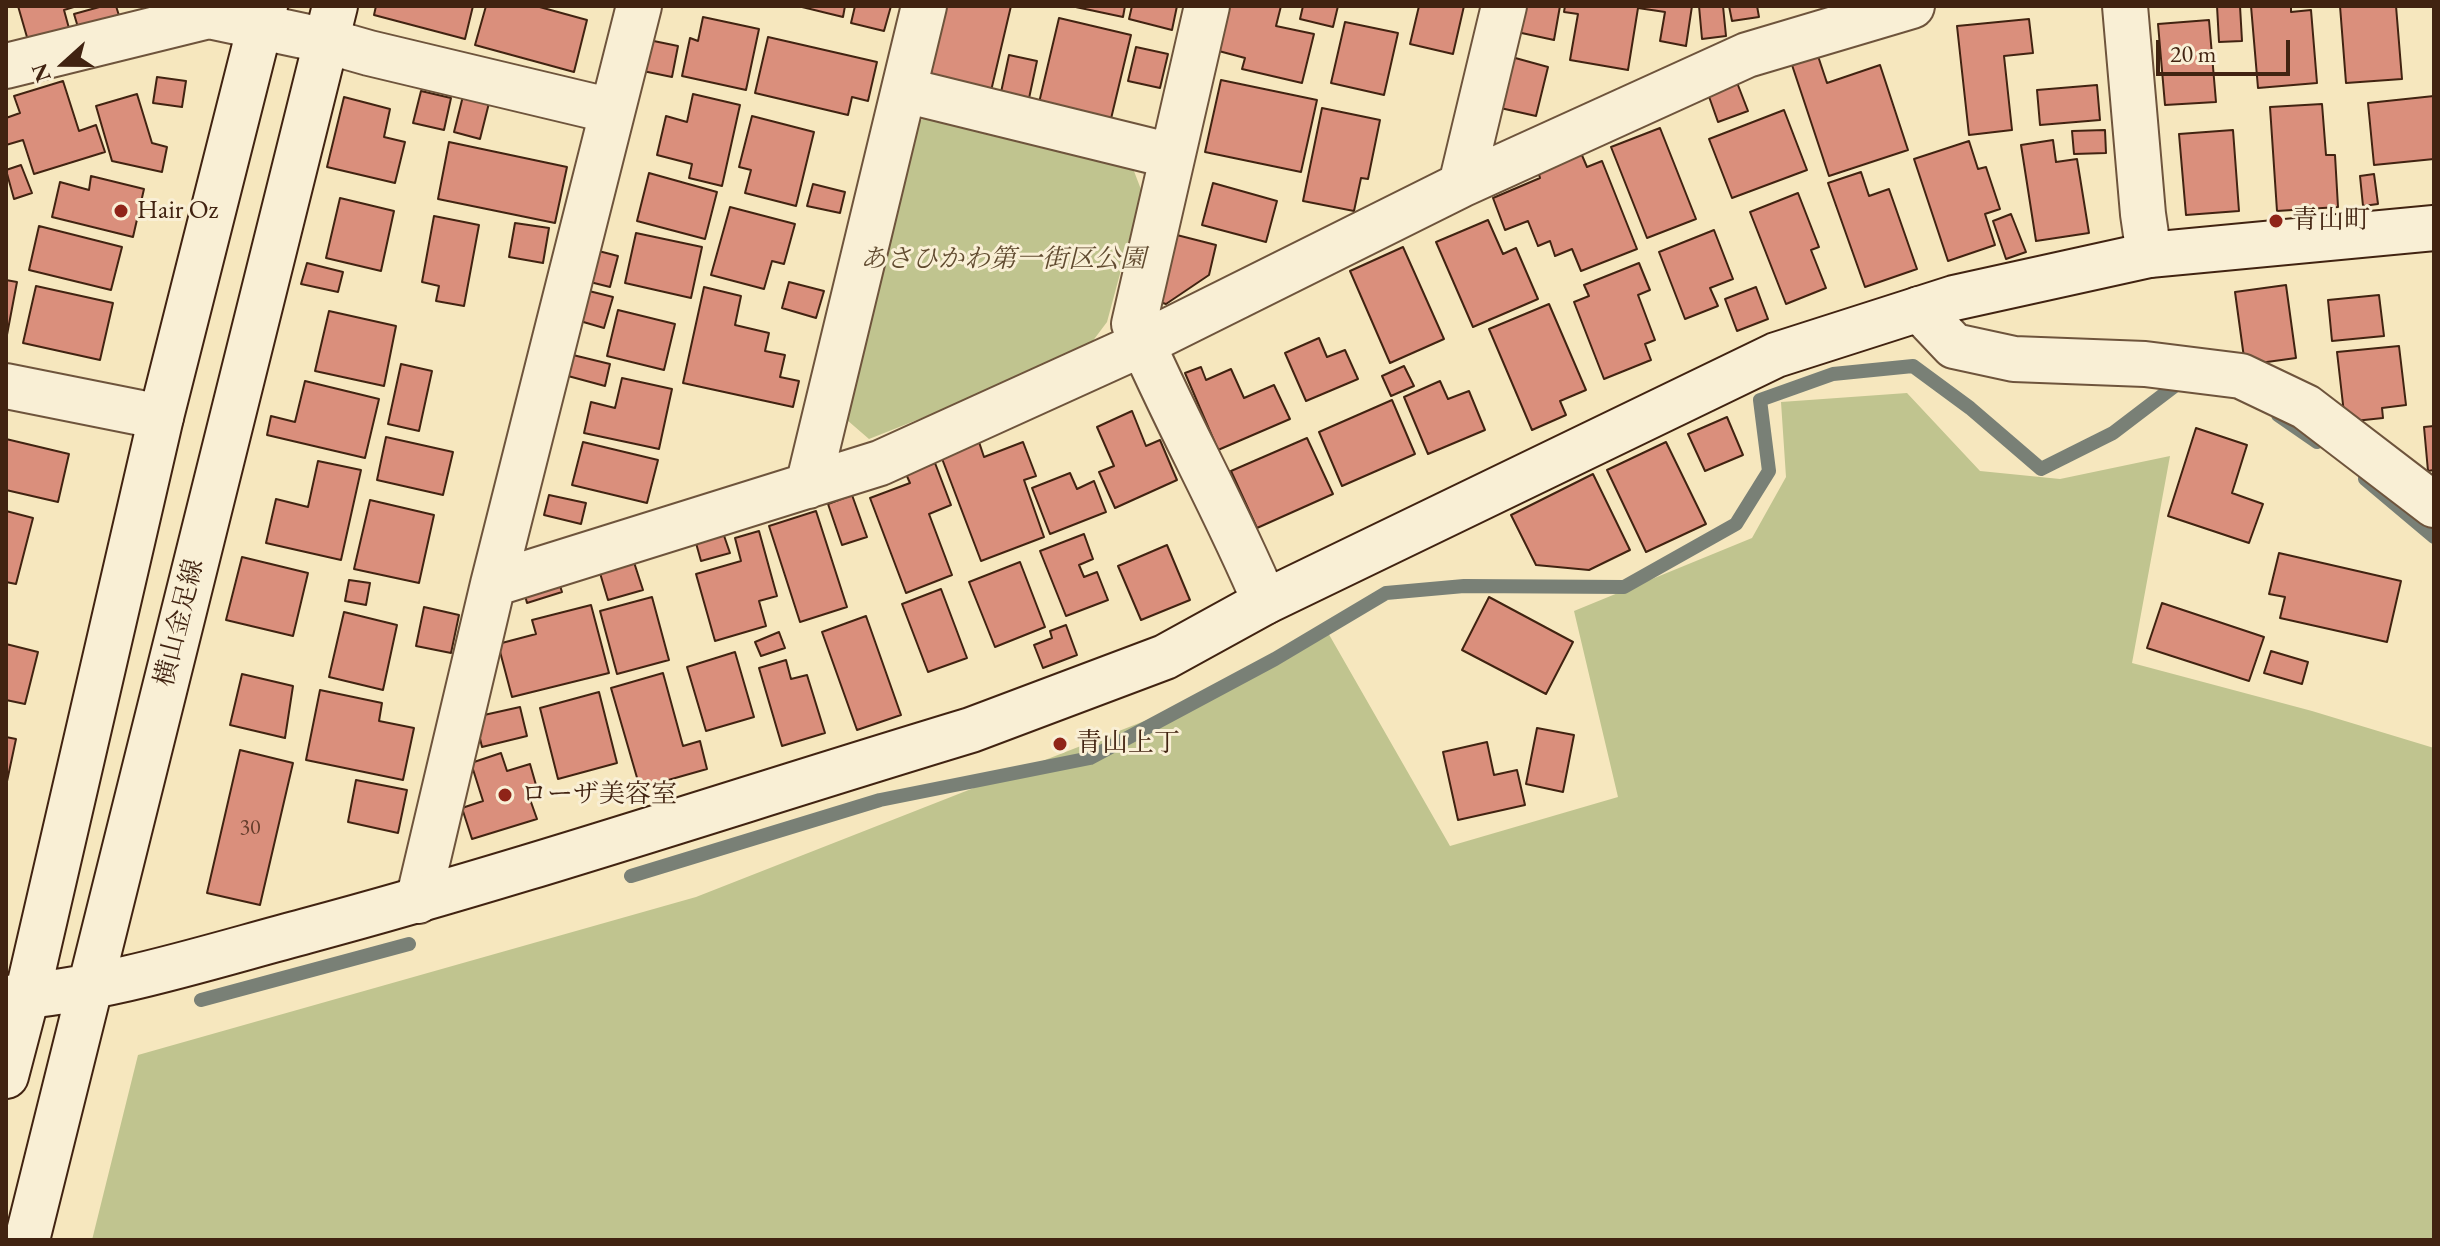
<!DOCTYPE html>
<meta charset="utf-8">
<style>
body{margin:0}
#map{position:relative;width:2440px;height:1246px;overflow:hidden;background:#f6e7be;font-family:"EB Garamond",serif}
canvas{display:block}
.frame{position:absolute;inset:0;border:8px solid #412311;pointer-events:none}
.north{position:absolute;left:24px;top:24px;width:80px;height:80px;-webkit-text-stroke:6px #f9efd5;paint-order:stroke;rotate:249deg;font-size:22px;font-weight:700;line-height:32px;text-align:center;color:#412311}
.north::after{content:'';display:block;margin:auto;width:28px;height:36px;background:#412311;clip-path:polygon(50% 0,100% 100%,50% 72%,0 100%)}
.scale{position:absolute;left:2156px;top:40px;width:134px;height:36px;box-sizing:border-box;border:4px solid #412311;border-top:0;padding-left:10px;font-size:24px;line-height:28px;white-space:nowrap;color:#412311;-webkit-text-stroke:6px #f9efd5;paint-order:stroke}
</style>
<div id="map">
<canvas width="2440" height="1246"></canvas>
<div class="frame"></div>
<div class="north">N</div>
<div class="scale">20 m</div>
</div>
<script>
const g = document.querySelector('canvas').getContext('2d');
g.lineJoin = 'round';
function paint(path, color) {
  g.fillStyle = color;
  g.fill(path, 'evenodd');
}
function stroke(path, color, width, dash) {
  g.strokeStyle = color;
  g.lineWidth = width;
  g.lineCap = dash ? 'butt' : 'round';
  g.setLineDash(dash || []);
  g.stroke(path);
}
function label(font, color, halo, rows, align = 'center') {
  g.font = font + ' "EB Garamond","Noto Serif JP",serif';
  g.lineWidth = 6;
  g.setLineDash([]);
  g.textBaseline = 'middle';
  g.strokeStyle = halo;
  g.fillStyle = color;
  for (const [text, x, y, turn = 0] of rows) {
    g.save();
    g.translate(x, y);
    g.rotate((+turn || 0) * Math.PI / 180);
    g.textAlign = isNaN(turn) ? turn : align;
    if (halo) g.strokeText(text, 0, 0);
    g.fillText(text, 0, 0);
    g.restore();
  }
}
paint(new Path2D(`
 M931 114 1132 166 1142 192 1107 322 1083 354 869 439 847 420 915 124Z
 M1907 393 1980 471 2060 479 2170 456 2132 663 2312 711 2434 748V1240H92L138 1055 696 897 1175 709 1327 631 1450 846 1618 797 1574 611 1752 538 1786 477 1781 402Z`), '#c0c48f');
stroke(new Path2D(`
 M2278 415 2317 442
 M2365 479 2434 537
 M631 876 880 800 1090 758 1275 659 1386 593 1464 586 1624 587 1736 524 1769 471 1760 400 1833 374 1913 366 1970 408 2041 469 2113 433 2176 385H2188
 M201 1000 409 944`), '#798076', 14);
const building = new Path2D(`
 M18 6H77L64 10 70 32 29 44Z
 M103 6H116L121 22 80 34 74 14Z
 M376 6H473L465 39 374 15Z
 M486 6H536L587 20 574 72 475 45Z
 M798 6H845L843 17Z
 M855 6H891L884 31 851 23Z
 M946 6H1011L991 91 930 77Z
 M1071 6H1125L1123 17Z
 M1132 6H1177L1172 30 1129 19Z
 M1225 6H1281L1276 26 1314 34 1302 83 1242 69 1245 58 1215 50Z
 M1303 6H1338L1333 27 1300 19Z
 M1419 6H1464L1453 54 1410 44Z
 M1522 6H1560L1554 40 1517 32Z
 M1565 6H1692L1686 46 1660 41 1665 12 1638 8 1628 70 1570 60 1578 14 1564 12Z
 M1699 6H1723L1726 36 1702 39Z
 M1729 6H1757L1759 17 1732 21Z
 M2217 6H2240L2242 41 2219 42Z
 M2251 6H2291V12L2311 10 2317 83 2258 88Z
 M2340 6H2396L2402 79 2346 83Z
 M703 17 759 29 746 90 682 76 690 38 698 41Z
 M1059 18 1131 35 1110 123 1038 107Z
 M2029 19 2033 53 2004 56 2012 130 1969 135 1957 26Z
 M2209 20 2216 102 2165 105 2158 24Z
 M1345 22 1398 33 1384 95 1331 83Z
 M768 37 877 62 868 101 852 97 848 115 755 93Z
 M644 39 678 46 672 77 638 70Z
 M1136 47 1168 54 1160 88 1128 81Z
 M1009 55 1037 61 1028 103 1000 97Z
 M1508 56 1548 67 1536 116 1496 107Z
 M1818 56 1827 83 1880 65 1908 150 1829 176 1792 65Z
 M157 77 186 81 182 107 153 103Z
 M1221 80 1317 100 1301 172 1205 152Z
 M1736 80 1748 111 1718 122 1707 91Z
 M63 81 79 131 96 125 105 152 34 174 23 140 6 145V118L20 113 14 96Z
 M2097 85 2100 120 2040 125 2037 90Z
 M421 91 451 98 444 130 413 123Z
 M137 94 152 143 167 147 162 172 112 161 96 106Z
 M693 94 740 105 722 186 689 178 692 164 657 155 666 116 687 122Z
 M463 96 489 103 480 139 454 132Z
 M2434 96V159L2374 165 2368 103Z
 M344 97 390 109 384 137 405 142 395 183 327 167Z
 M2322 104 2326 155H2335L2338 207 2277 211 2270 107Z
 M1322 108 1380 120 1368 179 1361 178 1354 211 1303 201Z
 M1784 110 1807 170 1732 198 1709 139Z
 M752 116 814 132 796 206 745 193 751 170 739 167Z
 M1660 128 1696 219 1647 238 1611 147Z
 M2105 130 2106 153 2074 154 2072 131Z
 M2233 130 2239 211 2186 215 2179 134Z
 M2053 140 2056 162 2077 159 2089 233 2036 241 2021 145Z
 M1969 141 1978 169 1986 167 2000 209 1985 214 1995 245 1948 261 1914 159Z
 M449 142 567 167 555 223 438 199Z
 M1581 153 1587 167 1602 161 1637 249 1581 271 1572 249 1555 256 1550 241 1538 246 1528 221 1505 230 1493 198 1540 178 1538 171Z
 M21 165 32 193 14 199 6 170Z
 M1861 172 1869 196 1889 189 1917 269 1865 287 1828 183Z
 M649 173 717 192 705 239 637 221Z
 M2374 174 2378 204 2363 206 2360 176Z
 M91 176 144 189 133 237 52 217 60 182 89 190Z
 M1213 183 1277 201 1266 242 1202 225Z
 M813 184 845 192 840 213 807 206Z
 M1798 193 1819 247 1811 250 1826 288 1786 304 1750 212Z
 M340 198 394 211 381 271 326 258Z
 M730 207 795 224 784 264 772 261 764 289 711 275Z
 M2011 214 2026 252 2006 259 1993 221Z
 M434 216 479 225 464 306 436 301 439 286 422 282Z
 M1488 220 1503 254 1516 248 1538 299 1473 327 1436 242Z
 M515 223 549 228 543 263 509 257Z
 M39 226 122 247 111 290 29 270Z
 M1714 230 1733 279 1710 288 1718 306 1685 319 1659 252Z
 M636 233 702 247 691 298 625 283Z
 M1169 233 1216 245 1209 275 1166 304 1153 300Z
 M1403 247 1444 339 1390 363 1350 271Z
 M587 248 618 256 610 287 578 279Z
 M307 263 343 272 338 292 301 284Z
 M1639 263 1650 290 1638 295 1655 340 1645 344 1651 360 1604 379 1574 302 1589 296 1584 285Z
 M6 280 17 282 6 340Z
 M789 282 824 291 816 318 782 308Z
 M2286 285 2296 358 2245 365 2235 292Z
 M36 286 113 303 100 360 23 343Z
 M704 287 741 296 735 325 769 333 765 351 785 355 780 377 799 381 793 407 683 383Z
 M1756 287 1768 319 1737 331 1725 299Z
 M581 289 613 297 604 328 573 319Z
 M2379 295 2384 336 2332 341 2328 300Z
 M1549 304 1586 390 1560 401 1566 415 1532 430 1489 329Z
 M618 310 675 324 664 370 607 356Z
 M329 311 396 326 384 386 315 371Z
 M1319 338 1327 357 1345 350 1358 379 1306 401 1285 353Z
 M2399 346 2406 405 2382 408 2383 418 2345 422 2337 352Z
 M573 355 610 364 605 386 568 376Z
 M401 364 432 371 419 431 388 424Z
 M1404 366 1414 386 1391 396 1382 376Z
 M1201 367 1206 380 1231 369 1244 398 1274 385 1290 419 1218 450 1185 373Z
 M622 378 672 389 659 449 584 433 591 402 615 408Z
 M305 381 379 399 365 458 267 435 271 416 295 422Z
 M1440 381 1448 399 1469 391 1485 430 1428 454 1404 397Z
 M1392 400 1415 454 1342 486 1319 432Z
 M1132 411 1146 446 1160 440 1177 480 1115 508 1099 472 1114 466 1097 427Z
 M1727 417 1743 455 1705 471 1688 434Z
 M2434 426V470L2428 471 2424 427Z
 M2196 428 2247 445 2232 493 2263 504 2249 543 2168 516Z
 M386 437 453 452 443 495 377 480Z
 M1307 438 1333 494 1257 528 1231 471Z
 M6 439 69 454 58 502 6 490Z
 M583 442 658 460 647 503 572 485Z
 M979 442 984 457 1023 442 1036 476 1024 480 1044 537 981 561 941 456Z
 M1666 442 1706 524 1646 552 1607 470Z
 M318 461 361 470 341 560 266 543 276 499 308 507Z
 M935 463 951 505 929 514 952 575 906 593 870 498 910 483 906 474Z
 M1070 473 1077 489 1094 481 1106 512 1050 534 1032 488Z
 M1593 474 1630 550 1589 570 1536 565 1511 515Z
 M549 495 586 503 581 524 544 515Z
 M852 495 867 537 842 545 828 504Z
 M370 500 434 515 419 583 354 569Z
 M6 511 33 518 16 584 6 582Z
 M816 511 847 607 800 622 769 526Z
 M721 527 730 553 701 561 694 536Z
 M759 531 777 596 759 601 766 626 715 641 696 574 741 561 735 538Z
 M1084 534 1093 559 1079 565 1084 577 1097 572 1108 600 1066 616 1040 551Z
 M1167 545 1190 600 1141 620 1118 566Z
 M631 553 643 590 608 600 597 563Z
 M2279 553 2401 581 2387 642 2280 618 2285 597 2269 594Z
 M242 557 308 573 293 636 226 620Z
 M1020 562 1045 627 995 647 969 582Z
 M556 573 562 592 527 603 522 584Z
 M349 580 370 583 366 605 345 601Z
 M941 589 967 658 928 672 902 604Z
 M652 597 669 660 617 674 600 611Z
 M1489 597 1573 642 1546 694 1462 650Z
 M2162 603 2264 637 2249 681 2147 648Z
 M591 605 609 673 512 697 498 644 536 634 532 620Z
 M424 607 459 615 451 653 416 646Z
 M344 612 397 625 383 690 329 677Z
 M866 616 901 715 857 730 822 632Z
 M1066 625 1077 655 1043 668 1034 645 1052 638 1050 631Z
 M779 632 785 648 761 656 755 642Z
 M6 644 38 652 25 704 6 700Z
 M2271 651 2308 662 2302 684 2264 673Z
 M735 652 754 717 706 731 687 667Z
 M786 660 791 679 807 675 825 733 782 746 759 668Z
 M663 673 683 746 700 741 707 769 640 788 611 688Z
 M242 674 293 686 285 738 230 725Z
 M320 690 382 703 379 721 414 728 403 780 306 760Z
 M599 692 617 763 558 779 540 708Z
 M520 707 527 736 482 747 475 717Z
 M1537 728 1574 735 1563 792 1526 784Z
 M6 737 16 739 6 786Z
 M1487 742 1494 775 1517 770 1525 805 1458 820 1443 752Z
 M240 750 293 763 260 905 207 893Z
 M501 753 507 771 530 764 536 785 526 788 537 819 472 839 462 808 483 801 471 763Z
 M356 780 407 790 398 833 348 822Z`);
paint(building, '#da8f7c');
stroke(building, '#412311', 2);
const street = new Path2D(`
 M1207 6 1134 324C1174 418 1225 507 1265 602
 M2125 6 2143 214 2149 255
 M6 66 209 16 327 41 369 53 612 111
 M904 90 1172 156
 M1461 185 1504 6
 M1919 309 1954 346 2014 359 2145 364 2241 376 2306 407 2434 505
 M6 386 161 417
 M808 486 924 6
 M493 584 880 463 1142 344 1461 185 1747 55 1912 6
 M418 901 493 584 639 6`);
const secondary = new Path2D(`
 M6 998C108 990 208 957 306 931 530 871 749 797 971 730L1165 657 1265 602 1776 355 1954 298 2149 255 2434 228
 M6 1076 27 996 161 417 265 6
 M27 1240 335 6`);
stroke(street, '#6e543c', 48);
stroke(secondary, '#412311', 48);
stroke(street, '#f9efd5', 44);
stroke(secondary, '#f9efd5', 44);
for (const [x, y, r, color] of [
 [121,211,8,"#8f2418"],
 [2276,221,8,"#8f2418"],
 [1060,744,8,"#8f2418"],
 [505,795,8,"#8f2418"]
]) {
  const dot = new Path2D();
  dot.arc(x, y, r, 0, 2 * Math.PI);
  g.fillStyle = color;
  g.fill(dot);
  stroke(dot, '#f9efd5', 3);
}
label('22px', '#673e2c', null, [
 ["30",250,828]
]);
label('26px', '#412311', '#f9efd5', [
 ["Hair Oz",137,211],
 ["青山町",2292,221],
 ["青山上丁",1076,744],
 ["ローザ美容室",521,795]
], 'left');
label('italic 26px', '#614b30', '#f9efd5', [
 ["あさひかわ第一街区公園",1003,260]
]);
label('26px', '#412311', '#f9efd5', [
 ["横山金足線",180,623,-76]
]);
</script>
